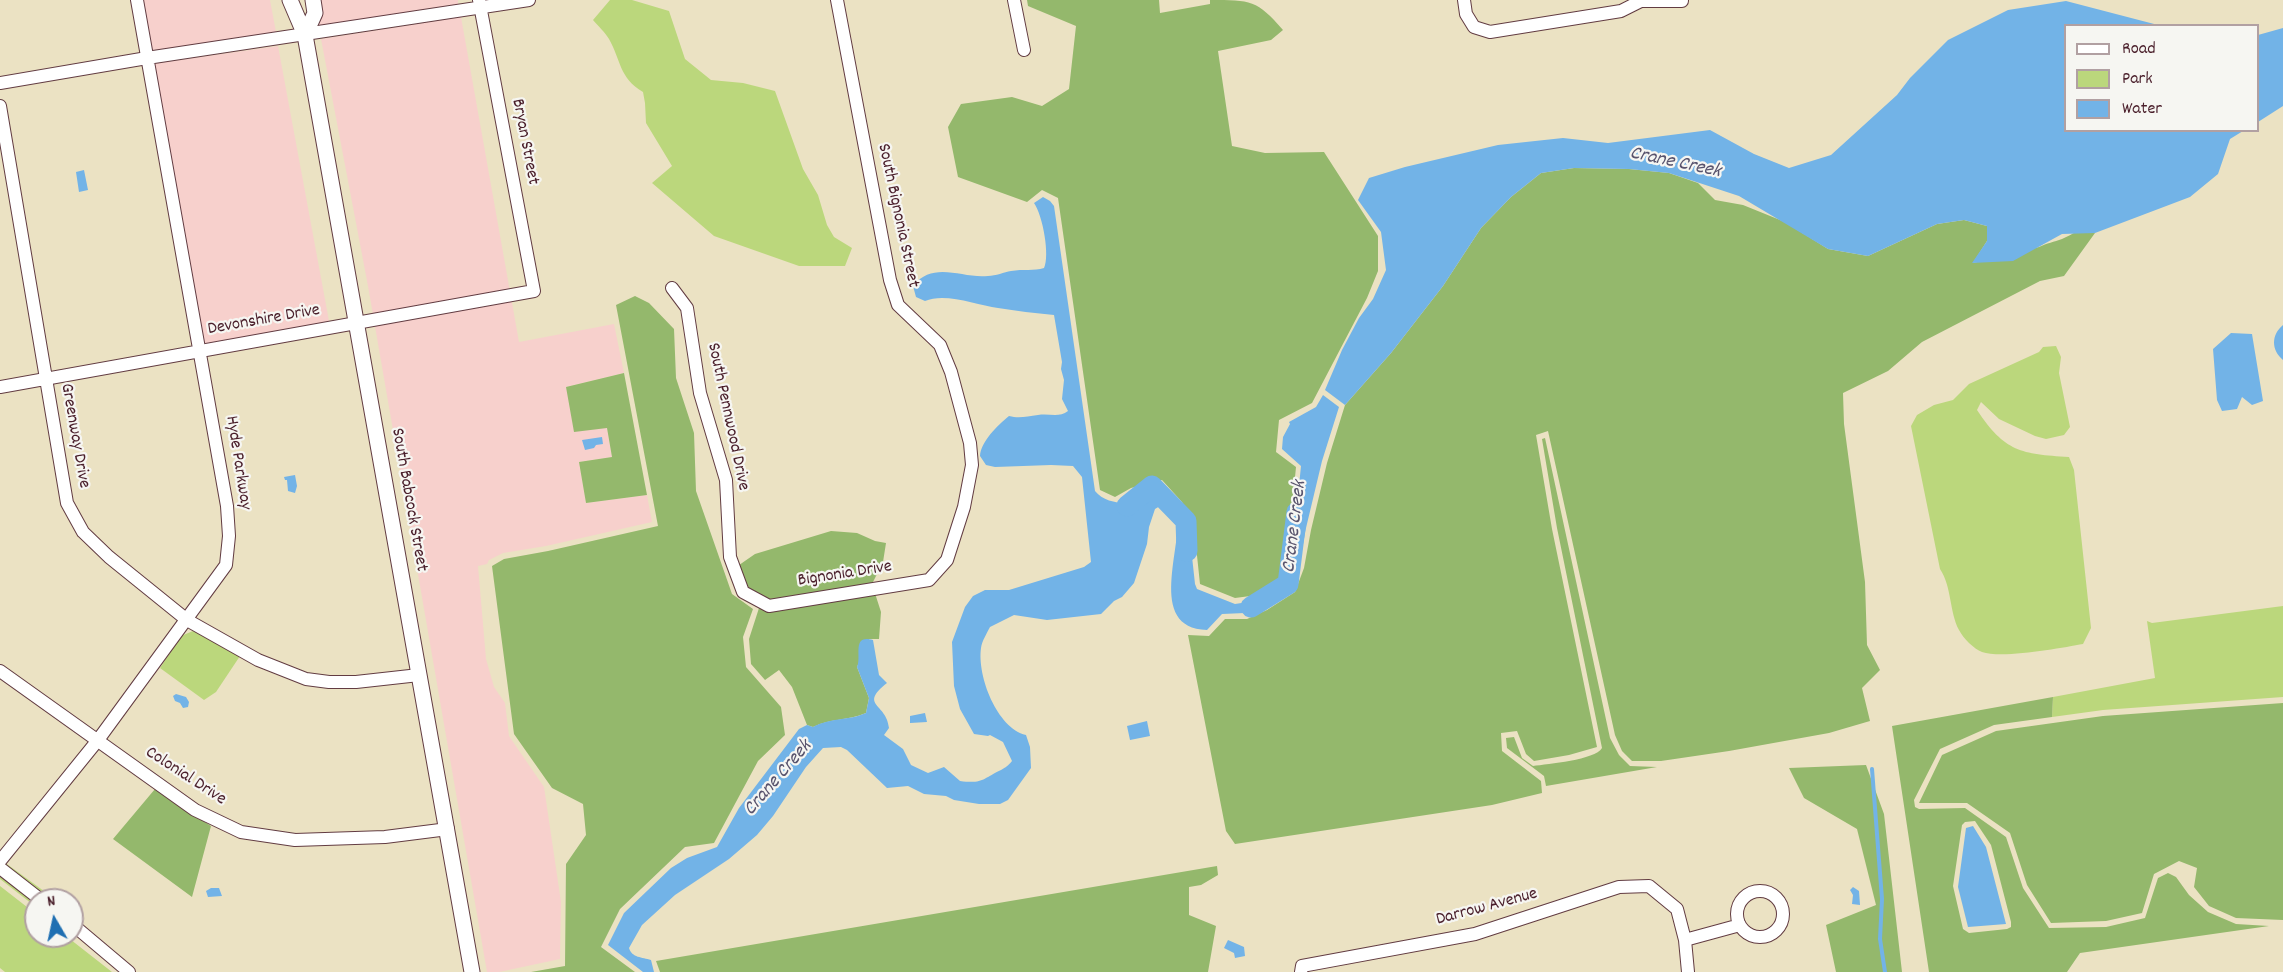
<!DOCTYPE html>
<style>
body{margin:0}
#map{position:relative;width:2283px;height:972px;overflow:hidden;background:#ebe2c3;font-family:Dekko,sans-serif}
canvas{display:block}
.legend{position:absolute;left:2064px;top:24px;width:195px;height:108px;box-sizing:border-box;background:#f6f6f2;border:2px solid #b1a0a2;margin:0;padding:8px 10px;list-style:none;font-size:18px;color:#4a1f2b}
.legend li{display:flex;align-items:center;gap:12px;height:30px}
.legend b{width:30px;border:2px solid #b1a0a2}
.north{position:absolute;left:24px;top:888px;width:60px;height:60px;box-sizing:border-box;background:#f6f6f2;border:2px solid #b1a0a2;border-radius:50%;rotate:351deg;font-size:16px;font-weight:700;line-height:24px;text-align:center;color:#4a1f2b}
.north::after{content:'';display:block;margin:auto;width:21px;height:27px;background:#1f6fb2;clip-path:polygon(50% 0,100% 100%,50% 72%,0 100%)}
</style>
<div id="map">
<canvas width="2283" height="972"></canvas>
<ul class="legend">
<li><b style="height:8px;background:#fff"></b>Road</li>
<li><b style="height:16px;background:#bbd77c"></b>Park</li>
<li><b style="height:16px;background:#72b3e7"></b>Water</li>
</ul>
<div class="north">N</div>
</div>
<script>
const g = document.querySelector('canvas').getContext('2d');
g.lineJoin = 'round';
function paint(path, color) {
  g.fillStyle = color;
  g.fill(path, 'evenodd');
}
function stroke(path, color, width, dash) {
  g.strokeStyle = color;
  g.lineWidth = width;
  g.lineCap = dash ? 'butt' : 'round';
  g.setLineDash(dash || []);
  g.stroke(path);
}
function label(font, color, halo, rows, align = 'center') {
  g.font = font + ' Dekko,sans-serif';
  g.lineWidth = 4.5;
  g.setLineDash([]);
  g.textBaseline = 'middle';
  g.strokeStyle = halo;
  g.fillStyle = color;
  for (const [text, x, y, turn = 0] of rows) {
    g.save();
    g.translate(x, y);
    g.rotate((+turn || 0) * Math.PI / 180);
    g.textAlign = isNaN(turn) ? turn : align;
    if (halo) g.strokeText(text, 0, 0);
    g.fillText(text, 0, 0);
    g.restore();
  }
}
paint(new Path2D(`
 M132 0H270L276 32 142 52Z
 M319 0H458V4L319 26Z
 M461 17 519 342 614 324 624 373 566 387 607 428 612 457 579 462 586 503 647 495 652 522 546 546 503 553 489 560 487 564 478 566 486 659 494 687 505 703 509 736 544 787 561 902 560 959 499 972H487L368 286 321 39Z
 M278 46 329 321 194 350 144 65Z`), '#f7d0cc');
paint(new Path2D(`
 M610 0H632L669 11 685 59 711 80 743 83 775 91 803 169 818 195 827 225 834 237 852 248 845 266H799L714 236 652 183 672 166 646 123 645 103 643 92C619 78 621 60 609 39 605 32 598 26 593 20Z
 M2056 346 2061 357 2059 373 2070 427 2064 435 2046 439 2035 436 1999 419 1981 402 1977 410C2005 452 2021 454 2069 457L2074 470 2091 628 2083 644C2061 648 2002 659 1982 652 1974 649 1963 638 1959 630 1949 611 1952 587 1940 569L1911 426 1917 415 1934 405 1953 400 1969 384 2039 352 2043 347Z
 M2283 606V697L2103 710 2052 717 2053 697 2155 678 2147 621 2152 623Z
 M193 631 199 632 240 656 216 692 204 700 160 668 181 636Z
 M0 859 52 897 55 900H36V907L0 879Z
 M0 886 36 914V936H66L112 972H5L0 968Z`), '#bbd77c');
paint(new Path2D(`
 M1027 0H1159L1160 13 1210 4V0C1251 0 1257 0 1283 30L1271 40 1218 51 1232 146 1265 153 1324 152 1378 236V271L1367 298 1312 403 1279 420 1276 452 1296 467 1285 580 1258 595 1235 598 1200 584 1194 527 1182 502 1162 480 1131 488 1115 497 1100 490 1058 198 1042 190 1027 202 958 177 948 127 961 104 1012 97 1042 106 1069 89 1076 26 1028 6Z
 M1574 168 1629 169 1669 173 1698 183 1715 200 1743 205 1785 222 1828 249 1868 256 1937 224 1964 220 1987 226V241L1973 263 2039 247C2047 243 2054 242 2062 239 2074 234 2079 228 2092 225L2095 233 2064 276 2040 281 1922 342 1888 371 1843 393 1844 424 1865 582 1867 645 1880 670 1862 688 1870 721 1829 733 1729 751 1661 761H1632L1622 751 1615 735 1548 431 1536 435 1552 529 1597 747 1569 755 1534 761 1526 754 1517 731 1501 733 1502 751 1541 781 1542 793 1492 805 1235 844 1226 831 1188 635 1209 636 1225 619H1247L1267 610 1295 592 1304 568 1311 530 1327 463 1345 405 1391 353 1443 286 1481 228 1511 197 1541 173Z
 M635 296 649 303 674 329 676 378 694 433 696 491 732 594 753 609 743 637 746 667 781 707 785 735 758 761 714 843 685 847 620 909 601 947 635 972H531L565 966 566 864 586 835 583 804 552 788 514 734 492 566 504 559 548 551 658 526 616 305Z
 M624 373 647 495 586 503 579 462 612 457 607 428 574 432 566 387Z
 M1545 438 1610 738 1619 755 1630 766 1657 767 1546 786 1544 776 1507 748 1506 738 1514 737 1522 758 1533 766C1548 764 1595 760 1602 748L1557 528 1542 439Z
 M831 531 857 533 875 541 886 543 883 562 872 584 881 612 879 639H869L857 667 869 698 866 713C848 721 830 718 813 727L807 725 792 687 779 670 765 680 751 664 749 639 759 608 729 572 755 554Z
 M2053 697 2052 717 1994 725 1940 749 1914 800 1915 807 1919 809 1965 808 2006 837 2023 888 2049 928 2106 927 2145 918 2158 878 2168 873 2176 877 2189 895 2208 912 2236 924 2269 926 2080 953 2067 972H1929L1892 726ZM1975 821 1991 845 2011 922V927L2007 929 1969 933 1963 929 1953 886 1962 825 1965 822Z
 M2283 703V920L2236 918 2209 906 2194 887 2197 868 2179 861 2154 874 2142 913 2106 921 2051 923 2027 885 2010 833 1967 803H1919L1942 755 1996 731 2103 716Z
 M1866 765 1884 814 1902 972H1836L1826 925 1876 905 1857 829 1804 798 1789 768Z
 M155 789 211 826 192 897 113 839Z
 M1217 866 1218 875 1201 885 1189 887V915L1216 926 1208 972H660L656 961Z`), '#94b86c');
paint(new Path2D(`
 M2066 1 2158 25 2066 26V130L2243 131 2230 139 2218 174 2190 197 2095 233 2062 234 2013 261 1972 263 1987 241V226L1964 220 1937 224 1868 256 1828 249 1739 196 1669 173 1629 169 1574 168 1541 173 1511 197 1481 228 1443 286 1391 353 1345 405 1325 390 1342 350 1359 318 1373 299 1386 270 1381 232 1358 200 1369 178 1405 167 1498 145 1563 138 1608 143 1710 130 1754 154 1789 168 1831 155 1897 95 1910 78 1948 40 2008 10Z
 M2283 28V106L2258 122V35Z
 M84 170 88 190 79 192 76 172Z
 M1043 197 1050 201 1054 206 1095 491C1102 500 1115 503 1126 503L1137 493 1161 486 1178 505 1189 529 1195 584 1197 589 1235 604 1261 600 1289 584 1301 466 1282 449 1283 437 1290 424 1289 422 1316 407 1323 395 1339 407 1322 461 1306 528 1299 566 1291 588 1265 605 1245 613 1222 614 1207 630C1145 628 1184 545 1177 510L1171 506H1160L1155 509 1149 527 1147 544 1134 583 1122 597 1114 601 1101 614 1047 620 1014 615 990 627C987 633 982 641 981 648 977 676 997 728 1026 735L1030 747 1031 768 1008 800 1000 804H979L954 800 946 796 924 794 908 786 887 788 847 750 841 747 823 748 806 767 773 816 757 835 729 859 675 895 642 925 629 948C632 958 642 957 651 960L654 972H643L608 945 624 913 671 868 687 858 717 847 739 808 799 729 807 725 813 727C832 717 848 721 866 713L869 698 857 667C862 657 851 634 873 640L879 675 887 683C858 706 887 703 889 728L884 735 903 749 911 765 928 773 944 767 960 781C983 784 982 779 1001 770 1006 767 1008 766 1012 761L1003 742 990 735 988 736 974 734 960 709 954 686 952 642 965 607 973 596 985 590H1009L1084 567 1091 562 1082 477 1073 466 1051 465 995 467 986 465 980 456C981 441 998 425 1009 416 1020 419 1027 416 1038 415 1049 413 1059 418 1068 411L1062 399 1064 380 1061 369 1062 362 1054 315C1035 313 1016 311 998 308 977 305 945 292 925 301L916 297 913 286C934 260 962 279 988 276 996 276 1004 272 1011 271 1023 269 1034 271 1044 268 1050 256 1043 216 1034 203Z
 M2283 325V360C2271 350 2271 335 2283 325Z
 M2231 333 2252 334 2263 401 2252 405 2242 397 2237 409 2222 411 2217 400 2213 349Z
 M602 437 603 444 596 445 594 448 585 450 582 440Z
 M295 475 297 486 295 493 288 491 287 480H285L284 477Z
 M176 694 186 697 189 702 188 707 183 708 180 703 175 701 173 696Z
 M925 713 927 722 910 723V716Z
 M1147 721 1150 736 1130 740 1127 726Z
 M1973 826 1986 847 2006 924 1968 927 1958 887 1966 828Z
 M1853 887 1859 891 1860 905 1852 904 1853 895 1850 890Z
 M211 888H219L222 896 208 897 206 891Z
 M1228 940 1244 947 1245 956 1235 958 1234 953 1224 948Z`), '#72b3e7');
stroke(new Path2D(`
 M1872 769 1882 899 1880 939 1885 972`), '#72b3e7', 4);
stroke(new Path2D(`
 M1127 506 1152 486 1186 521 1187 551
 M1251 607 1288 584 1297 512`), '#72b3e7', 21);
const minor = new Path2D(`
 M1014 0 1024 50
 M1464 0 1466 14 1474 27 1490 32 1621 11 1641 1H1682
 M0 83 147 58 529 0
 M0 106 67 503 83 532 109 557 187 620 258 660 306 679 329 682H356L419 675
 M672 288 687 308 700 393 726 480 730 557 743 592 769 606 929 580 947 560 964 507 972 465 970 443 951 372 940 345 898 305 890 280 837 0
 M0 387 534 291 479 0
 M0 671 195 810 241 832 295 840 385 837 448 829
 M0 861 98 740 226 565 229 536 227 506 137 0
 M0 868 41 900
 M1737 914a23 23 0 1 1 46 0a23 23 0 1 1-46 0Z
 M72 924 129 972
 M1685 940 1740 925
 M1301 972 1302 966 1475 934 1619 887 1649 886 1677 909 1685 940 1688 972`);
const major = new Path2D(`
 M290 0 305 35 472 972
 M305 35 315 13 313 0`);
stroke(minor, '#623c42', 14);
stroke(major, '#623c42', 17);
stroke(minor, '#fff', 12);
stroke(major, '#fff', 15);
label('18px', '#4a1f2b', '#f6f6f2', [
 ["Bryan Street",524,142,79],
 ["South Bignonia Street",897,216,78],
 ["Devonshire Drive",264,321,-10],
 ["South Pennwood Drive",727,417,78],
 ["Greenway Drive",74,436,80],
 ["Hyde Parkway",237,463,81],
 ["South Babcock Street",408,500,80],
 ["Bignonia Drive",845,575,-9],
 ["Colonial Drive",185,777,33],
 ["Darrow Avenue",1487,908,-15]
]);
label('italic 20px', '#58536d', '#f6f6f2', [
 ["Crane Creek",1675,164,12],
 ["Crane Creek",1296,527,-83],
 ["Crane Creek",779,779,-49]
]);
</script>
